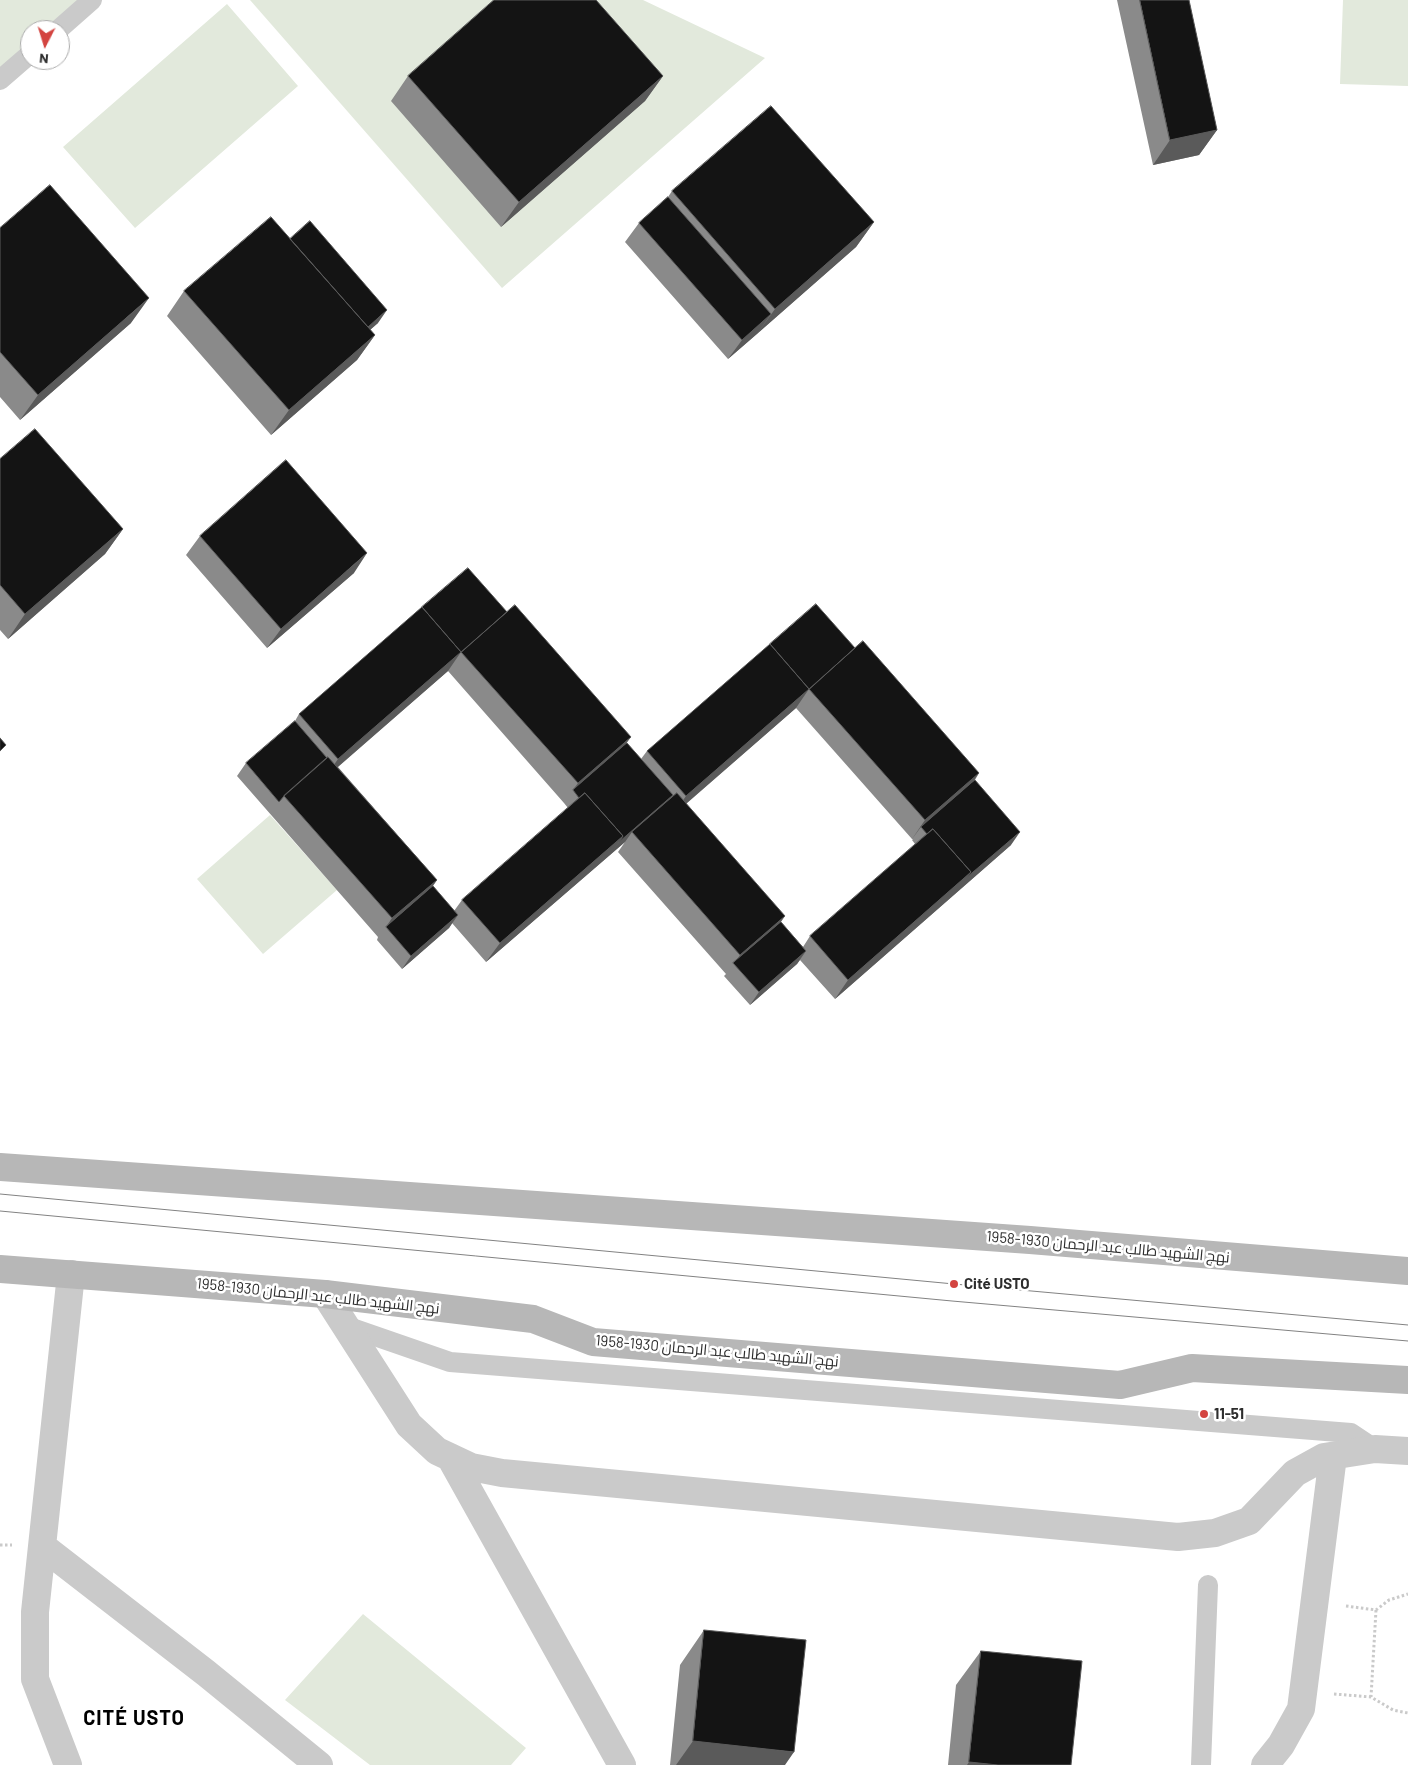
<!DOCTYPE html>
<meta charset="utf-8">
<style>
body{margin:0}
#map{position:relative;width:1408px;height:1765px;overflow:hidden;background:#fff;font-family:Barlow,sans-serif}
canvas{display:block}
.north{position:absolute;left:20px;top:20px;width:50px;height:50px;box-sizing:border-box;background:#fff;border:1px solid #ababab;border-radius:50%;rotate:185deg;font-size:14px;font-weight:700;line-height:20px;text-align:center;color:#2d2d2d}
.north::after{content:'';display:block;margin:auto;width:18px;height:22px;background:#d34440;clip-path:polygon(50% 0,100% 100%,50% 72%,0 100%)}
</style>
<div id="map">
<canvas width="1408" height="1765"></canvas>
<div class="north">N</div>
</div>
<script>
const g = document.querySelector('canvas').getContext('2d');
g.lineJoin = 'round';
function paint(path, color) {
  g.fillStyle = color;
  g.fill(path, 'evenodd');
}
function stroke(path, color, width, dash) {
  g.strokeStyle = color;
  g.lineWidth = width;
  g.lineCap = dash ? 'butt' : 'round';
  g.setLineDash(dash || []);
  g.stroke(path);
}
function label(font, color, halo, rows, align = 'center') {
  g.font = font + ' Barlow,Cairo,sans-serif';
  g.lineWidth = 5;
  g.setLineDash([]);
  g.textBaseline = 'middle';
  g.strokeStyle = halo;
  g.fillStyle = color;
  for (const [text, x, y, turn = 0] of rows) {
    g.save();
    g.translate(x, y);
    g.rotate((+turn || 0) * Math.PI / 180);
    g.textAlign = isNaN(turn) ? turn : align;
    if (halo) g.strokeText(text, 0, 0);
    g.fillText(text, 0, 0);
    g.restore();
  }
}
paint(new Path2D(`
 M0 0H84L49 30H30V46L0 72Z
 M250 0H643L765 58 502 288Z
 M1343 0H1408V86L1340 84Z
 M227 4 298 86 135 228 63 147Z
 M270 815 337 890 263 954 197 879Z
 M363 1614 526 1748 511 1765H370L285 1700Z`), '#e2e9dc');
stroke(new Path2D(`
 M0 1545H12
 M1346 1606 1376 1610 1389 1600 1408 1594
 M1376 1610 1371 1697 1393 1710 1408 1713
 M1334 1694 1371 1697`), '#cacaca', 3, [2.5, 2.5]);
stroke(new Path2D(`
 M58 30 92 0
 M0 80 30 54
 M346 1326 450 1362 1351 1433 1375 1449
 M1201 1765 1208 1585`), '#cacaca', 20);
stroke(new Path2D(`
 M325 1294 409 1425 437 1451 471 1467 502 1473 1178 1537 1215 1533 1249 1521 1295 1473 1324 1457 1375 1449 1408 1451
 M450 1457 622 1765
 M42 1546 206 1673 319 1765
 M68 1765 35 1679V1612L71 1274
 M1265 1765 1281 1745 1301 1709 1333 1456`), '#cacaca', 28);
stroke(new Path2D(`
 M0 1167 1030 1240 1408 1271
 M0 1269 325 1294 533 1319 593 1342 1120 1385 1192 1368 1408 1380`), '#b7b7b7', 28);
stroke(new Path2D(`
 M0 1194 954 1284 1408 1325
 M0 1211 952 1301 1408 1341`), '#828282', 1);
paint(new Path2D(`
 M1117 0H1189L1217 130 1199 155 1153 165Z
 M408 76H663L645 101 501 227 391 101Z
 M672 191 874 222 856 247 728 359 625 242 639 223 668 197Z
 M0 228 131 323 20 420 0 397Z
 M290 239 378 323 370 330 375 335 357 360 271 435 167 316 184 291Z
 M0 459 123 529 105 554 8 639 0 630Z
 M200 536 354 573 267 648 186 555Z
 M507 612 641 759 647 751 855 648 979 773 975 780 1011 845 835 999 800 960 797 964 750 1005 724 976 726 974 618 852 625 842 486 962 452 923 449 928 402 969 377 940 378 937 237 776 246 763 295 721 299 714ZM448 671 564 803 568 808 462 900 454 911 433 886 437 880 338 767ZM796 708 912 839H913L912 840 915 844 810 936 803 947 781 922 686 804Z
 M704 1630 785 1765H670L680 1665Z
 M981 1651 1071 1765H948L956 1685Z`), '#8a8a8a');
paint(new Path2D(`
 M663 76 645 101 501 227 519 202Z
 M1217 130 1199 155 1153 165 1170 140Z
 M874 222 856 247 757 334 775 309Z
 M149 298 131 323 20 420 38 395Z
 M387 310 378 323 349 348 358 335Z
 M771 314 757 334 728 359 742 340Z
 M375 335 357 360 271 435 289 410Z
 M123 529 105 554 8 639 25 614Z
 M367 553 354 573 267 648 281 629Z
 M461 652 448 671 325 778 338 759Z
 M809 689 796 708 673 815 686 796Z
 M631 737 617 756 573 790 578 783Z
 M979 773 965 793 921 827 912 839 925 820Z
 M673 795 663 808 632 832 625 842 610 855 619 842Z
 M1020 832 1011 845 835 999 848 980 971 872Z
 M623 836 610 855 486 962 500 943Z
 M437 880 423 899 386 927 392 918Z
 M458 915 449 928 402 969 411 956Z
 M785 916 772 935 734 964 740 955Z
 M806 951 797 964 750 1005 759 992Z
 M693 1741 794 1752 785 1765H676Z
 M969 1762 998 1765H967Z`), '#5a5a5a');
const building = new Path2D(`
 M494 0H596L663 76 519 202 408 76Z
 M1140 0H1189L1217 130 1170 140Z
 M771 106 874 222 775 309 672 191Z
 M50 185 149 298 38 395 0 352V228Z
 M668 197 771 314 742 340 639 223Z
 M271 217 375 335 289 410 184 291Z
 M310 221 387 310 368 327 290 239Z
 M35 429 123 529 25 614 0 585V459Z
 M286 460 367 553 281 629 200 536Z
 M468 568 507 612 461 652 422 607Z
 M816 604 855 648 809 689 770 644Z
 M515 605 631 737 578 783 461 652 338 759 299 714 422 607 461 652Z
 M863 641 979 773 925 820 809 689 686 796 647 751 770 644 809 689Z
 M295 721 327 758 284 796 279 802 246 763Z
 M0 738 6 745 0 751Z
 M627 743 673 795 619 842 623 836 585 793 579 798 573 790Z
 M328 757 437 880 392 918 284 796Z
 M975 780 1020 832 966 878 971 872 933 829 927 834 921 827Z
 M585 793 623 836 500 943 462 900Z
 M677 793 785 916 740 955 632 832Z
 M933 829 971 872 848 980 810 936Z
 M433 886 458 915 411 956 386 927Z
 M781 922 806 951 759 992 733 963Z
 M704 1630 806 1640 794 1752 693 1741Z
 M981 1651 1082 1661 1071 1765H998L969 1762Z`);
paint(building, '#141414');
stroke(building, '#5a5a5a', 1);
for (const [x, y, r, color] of [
 [954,1284,5,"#d34440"],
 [1204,1414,5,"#d34440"]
]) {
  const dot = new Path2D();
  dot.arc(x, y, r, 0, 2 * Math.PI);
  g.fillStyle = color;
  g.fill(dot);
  stroke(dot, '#fff', 2);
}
label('15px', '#2d2d2d', '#fff', [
 ["نهج الشهيد طالب عبد الرحمان 1930-1958",1108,1247,5],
 ["نهج الشهيد طالب عبد الرحمان 1930-1958",318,1296,6],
 ["نهج الشهيد طالب عبد الرحمان 1930-1958",717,1351,5]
]);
label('bold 15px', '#2d2d2d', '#fff', [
 ["Cité USTO",964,1284],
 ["11-51",1214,1414]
], 'left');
g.letterSpacing = '1px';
label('bold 20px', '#000', '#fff', [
 ["CITÉ USTO",134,1718]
]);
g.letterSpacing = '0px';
</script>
